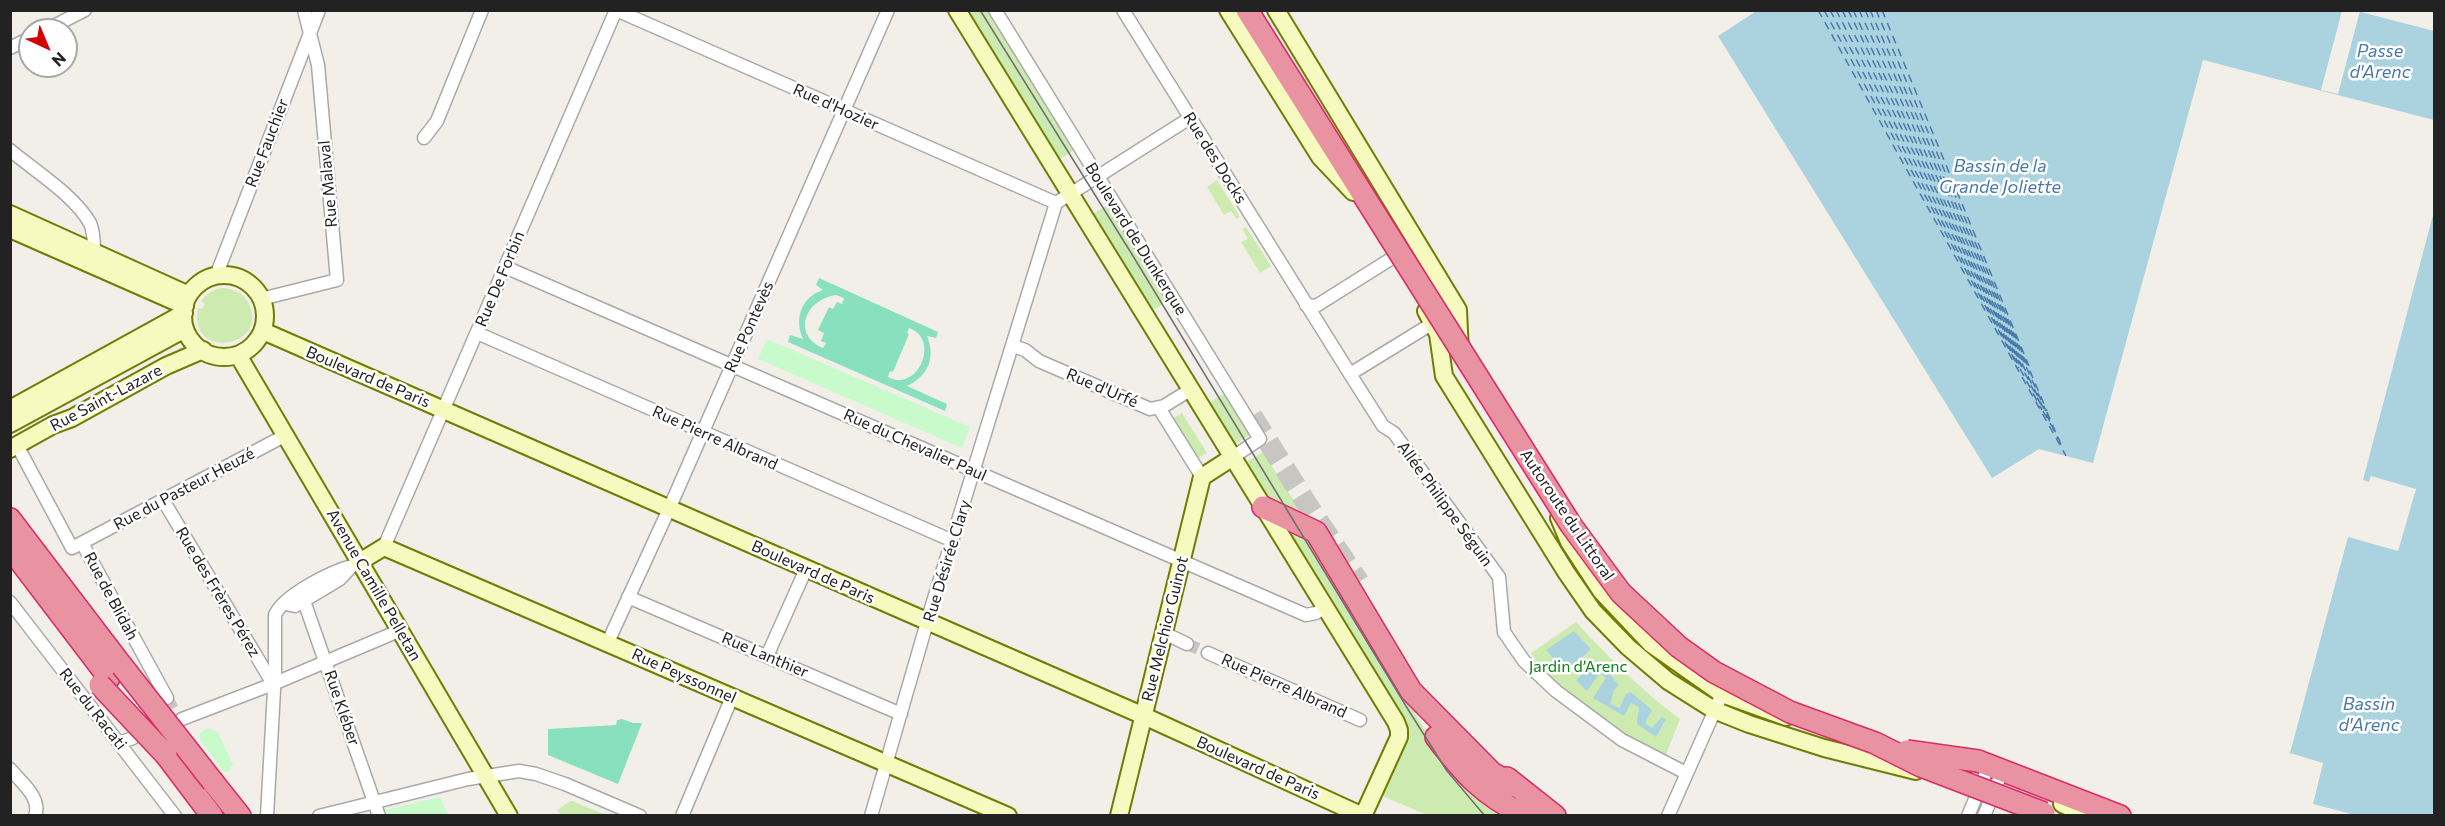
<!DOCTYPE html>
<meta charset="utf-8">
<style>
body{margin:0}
#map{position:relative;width:2445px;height:826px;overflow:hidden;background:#f2efe9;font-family:Commissioner,sans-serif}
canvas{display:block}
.frame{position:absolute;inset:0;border:12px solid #222;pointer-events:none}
.north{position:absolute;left:18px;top:18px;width:60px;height:60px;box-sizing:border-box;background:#fff;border:2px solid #a7a7a7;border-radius:50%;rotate:136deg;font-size:16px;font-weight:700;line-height:24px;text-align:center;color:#222}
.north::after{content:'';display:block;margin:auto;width:21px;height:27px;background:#d40000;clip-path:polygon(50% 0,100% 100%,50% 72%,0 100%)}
</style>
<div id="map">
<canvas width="2445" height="826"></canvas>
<div class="frame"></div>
<div class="north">N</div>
</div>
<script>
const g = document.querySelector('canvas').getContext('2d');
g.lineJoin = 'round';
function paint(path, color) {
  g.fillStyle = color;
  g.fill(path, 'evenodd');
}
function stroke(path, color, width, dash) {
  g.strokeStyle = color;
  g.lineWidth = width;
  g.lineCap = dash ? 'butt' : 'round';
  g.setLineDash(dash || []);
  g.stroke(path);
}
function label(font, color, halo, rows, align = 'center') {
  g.font = font + ' Commissioner,sans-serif';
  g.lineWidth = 5;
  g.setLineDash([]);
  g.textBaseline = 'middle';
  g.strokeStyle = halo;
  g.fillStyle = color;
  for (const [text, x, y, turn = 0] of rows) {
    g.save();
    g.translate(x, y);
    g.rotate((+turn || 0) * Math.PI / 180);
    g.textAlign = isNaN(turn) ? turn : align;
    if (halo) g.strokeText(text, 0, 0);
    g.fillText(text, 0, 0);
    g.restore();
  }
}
paint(new Path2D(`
 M964 11H991L1076 149 1057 161Z
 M1217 180 1240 217 1236 219 1231 211 1224 215 1207 187Z
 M1109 204 1168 301 1150 312 1091 215Z
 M1246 227 1271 266 1260 273 1241 242 1248 239 1242 229Z
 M223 288C234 289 244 293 249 304 270 347 188 362 198 308L202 309 205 304 201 301C207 293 213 289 223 288Z
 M1226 392 1251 434 1233 446 1207 404Z
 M1182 413 1207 453 1197 459 1173 418Z
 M1263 452 1304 517 1266 502 1243 464Z
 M1278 522 1305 531 1442 758 1504 815H1427L1380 795 1405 735Z
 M1576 622C1609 658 1641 690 1680 719L1665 757C1616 732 1561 701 1531 653Z
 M571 801H572L606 815H561L557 810Z`), '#cdebb0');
paint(new Path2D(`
 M767 339 970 427 962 448 758 359Z
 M207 728 218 732 233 765 228 772 223 771 200 740V733Z
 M440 797 448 815H387L385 810Z`), '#c8facc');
paint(new Path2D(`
 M819 278 938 332 936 338 927 336C936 358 928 376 907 386L947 404 945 411 788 342 790 335 803 339C794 319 801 297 823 290L816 285ZM836 295 844 298 842 304 837 302 833 309 829 307 818 330 824 333 821 341 826 343 823 348C793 336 803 300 836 295ZM909 328C941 339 918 393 888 377L890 371 893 372 909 334 907 333Z
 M622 719 633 723H642L618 784 548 755V729L616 725 617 720Z`), '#88e0be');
paint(new Path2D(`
 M1758 10 2357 11 2434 31V120L2203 60 2093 463 2039 449 1992 478 1718 36Z
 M2434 211V815H2355L2313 804 2323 763 2290 753 2348 537 2398 551 2416 489 2371 476 2369 482 2363 480Z
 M1574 631 1591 649 1566 673 1546 650Z
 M1597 660 1619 685 1614 690 1610 704 1620 708 1626 694 1631 692 1652 710 1645 723 1652 728 1662 717 1666 719 1656 737 1637 724 1639 707 1631 703 1624 716 1593 698 1606 678 1600 673 1587 691 1576 680Z`), '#aad3df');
paint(new Path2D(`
 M2342 11H2360L2338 94 2321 90Z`), '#f2efe9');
stroke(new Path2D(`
 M1818 10 2066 456
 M1824 10 2019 368
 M1830 10 2042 410
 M1836 10 2019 364
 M1842 10 2043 409
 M1848 10 2022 366
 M1853 10 2050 422
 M1859 10 2024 365
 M1865 10 2046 411
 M1870 10 2026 364
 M1876 10 2047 411
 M1882 10 2029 366
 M2043 411 2051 425
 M2047 412 2056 433
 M2051 424 2058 439
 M2058 437 2062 447`), '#4a7aab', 1.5, [8, 6]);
stroke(new Path2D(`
 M1187 644 1208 653
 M167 698 179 720`), '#c8c6c1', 12, [12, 6]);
stroke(new Path2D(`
 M1252 416 1307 504 1359 582`), '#c8c6c1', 21, [21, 10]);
const street = new Path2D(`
 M616 10 1056 203
 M995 10 1260 439 1233 457
 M1123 10 1350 374 1433 323
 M46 30 85 10
 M10 48 30 38
 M424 138 437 121 482 10
 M10 150C35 171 74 195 90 223 94 232 94 242 94 251
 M1056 203 1190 118
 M505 267 1306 615 1316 613 1325 608
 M216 276 319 10
 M261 299 337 280 318 65 304 10
 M1306 305 1316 306 1405 250
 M477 333 953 541
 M1013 346 1025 350 1039 361 1150 409 1164 406 1190 390
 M1350 374 1383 426 1394 433 1499 577 1504 632 1524 661 1556 691 1622 740 1686 773
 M1159 408 1202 477
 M17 445 72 548 286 435
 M163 500 273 684
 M82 543 167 698
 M384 547 616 10
 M628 597 901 714
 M304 601 379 816
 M10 602 175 816
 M286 604 295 606 340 579 352 566
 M1164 633 1187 644
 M608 642 669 509 888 10
 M1208 653 1360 720
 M767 656 806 569
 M182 719 273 684 401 630
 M119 743 133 738
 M10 769C21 782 42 798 35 816
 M267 816 275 672V615C283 596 331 571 352 566
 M319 816 468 779 519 771 536 774 565 784 640 816
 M682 816 732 697
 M871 816 932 605 1056 203
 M1668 816 1722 694
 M1968 816 1985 775
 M1984 816 1999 779`);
const secondary = new Path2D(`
 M957 10 1396 722 1399 730V737L1363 816
 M1228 10 1320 157 1353 192
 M1276 10 1458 310 1460 352
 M10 214 189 295
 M10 229 185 306
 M183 316a41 41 0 1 1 82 0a41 41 0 1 1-82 0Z
 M1426 311 1438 334 1444 376 1566 572 1593 611 1628 647 1668 681 1714 710 1749 724 1824 748 1916 771
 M263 331 1144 716 1363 816
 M238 355 509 816
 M10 409 184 313
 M10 424 185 329
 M10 449 53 425 72 418 166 366 203 350
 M1559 518 1569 542 1601 591 1651 644 1722 694 1786 717
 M361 561 384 547 1008 816
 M2062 804 2089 816
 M1119 816 1202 477 1233 457`);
const highway = new Path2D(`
 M1247 10 1389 236
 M1263 507 1316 532 1411 691 1492 773 1515 786
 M10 519 122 666
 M10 548 109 678
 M1436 737C1464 774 1483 795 1526 816
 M166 755 212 816
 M1978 761 2120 816
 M1507 778 1555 816
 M213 782 240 816`);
stroke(street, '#a9a9a9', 15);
stroke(secondary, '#707d05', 20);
stroke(highway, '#dc2a67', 24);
stroke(street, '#fff', 12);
stroke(secondary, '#f7fabf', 16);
stroke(highway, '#e892a2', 21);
stroke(new Path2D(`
 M980 10 1133 256 1409 711 1447 771 1485 816`), '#707070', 1.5);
const highwayBridge = new Path2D(`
 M1389 236 1571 525 1621 593 1679 647 1714 672 1790 712 1875 743 1921 766 2044 813
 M122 666 213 782
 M100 685 166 755
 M1907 751 1978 761`);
stroke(highwayBridge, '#dc2a67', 24, []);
stroke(highwayBridge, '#e892a2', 21);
label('16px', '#222', '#fff', [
 ["Rue d'Hozier",836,107,24],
 ["Rue Fauchier",267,143,-69],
 ["Rue des Docks",1215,158,58],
 ["Rue Malaval",328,184,-95],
 ["Boulevard de Dunkerque",1136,239,58],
 ["Rue De Forbin",500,279,-67],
 ["Rue Pontevès",749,327,-66],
 ["Boulevard de Paris",368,377,23],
 ["Rue d'Urfé",1102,388,23],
 ["Rue Saint-Lazare",106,398,-28],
 ["Rue Pierre Albrand",715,438,24],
 ["Rue du Chevalier Paul",915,445,24],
 ["Rue du Pasteur Heuzé",184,489,-28],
 ["Allée Philippe Séguin",1445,504,54],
 ["Autoroute du Littoral",1567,515,56],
 ["Rue Désirée Clary",947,561,-73],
 ["Boulevard de Paris",813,572,24],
 ["Avenue Camille Pelletan",374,585,60],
 ["Rue des Frères Pérez",218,592,59],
 ["Rue de Blidah",111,596,62],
 ["Rue Melchior Guinot",1165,629,-76],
 ["Rue Lanthier",765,655,23],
 ["Rue Peyssonnel",684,676,24],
 ["Rue Pierre Albrand",1284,686,24],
 ["Rue Kléber",342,708,71],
 ["Rue du Racati",93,709,52],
 ["Boulevard de Paris",1258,768,24]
]);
label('16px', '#0c8416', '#fff', [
 ["Jardin d’Arenc",1578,667]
]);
label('italic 18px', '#4a7aab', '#fff', [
 ["Passe",2380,51],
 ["d'Arenc",2380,72],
 ["Bassin de la",2000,166],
 ["Grande Joliette",2000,187],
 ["Bassin",2369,704],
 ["d'Arenc",2369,725]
]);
</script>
